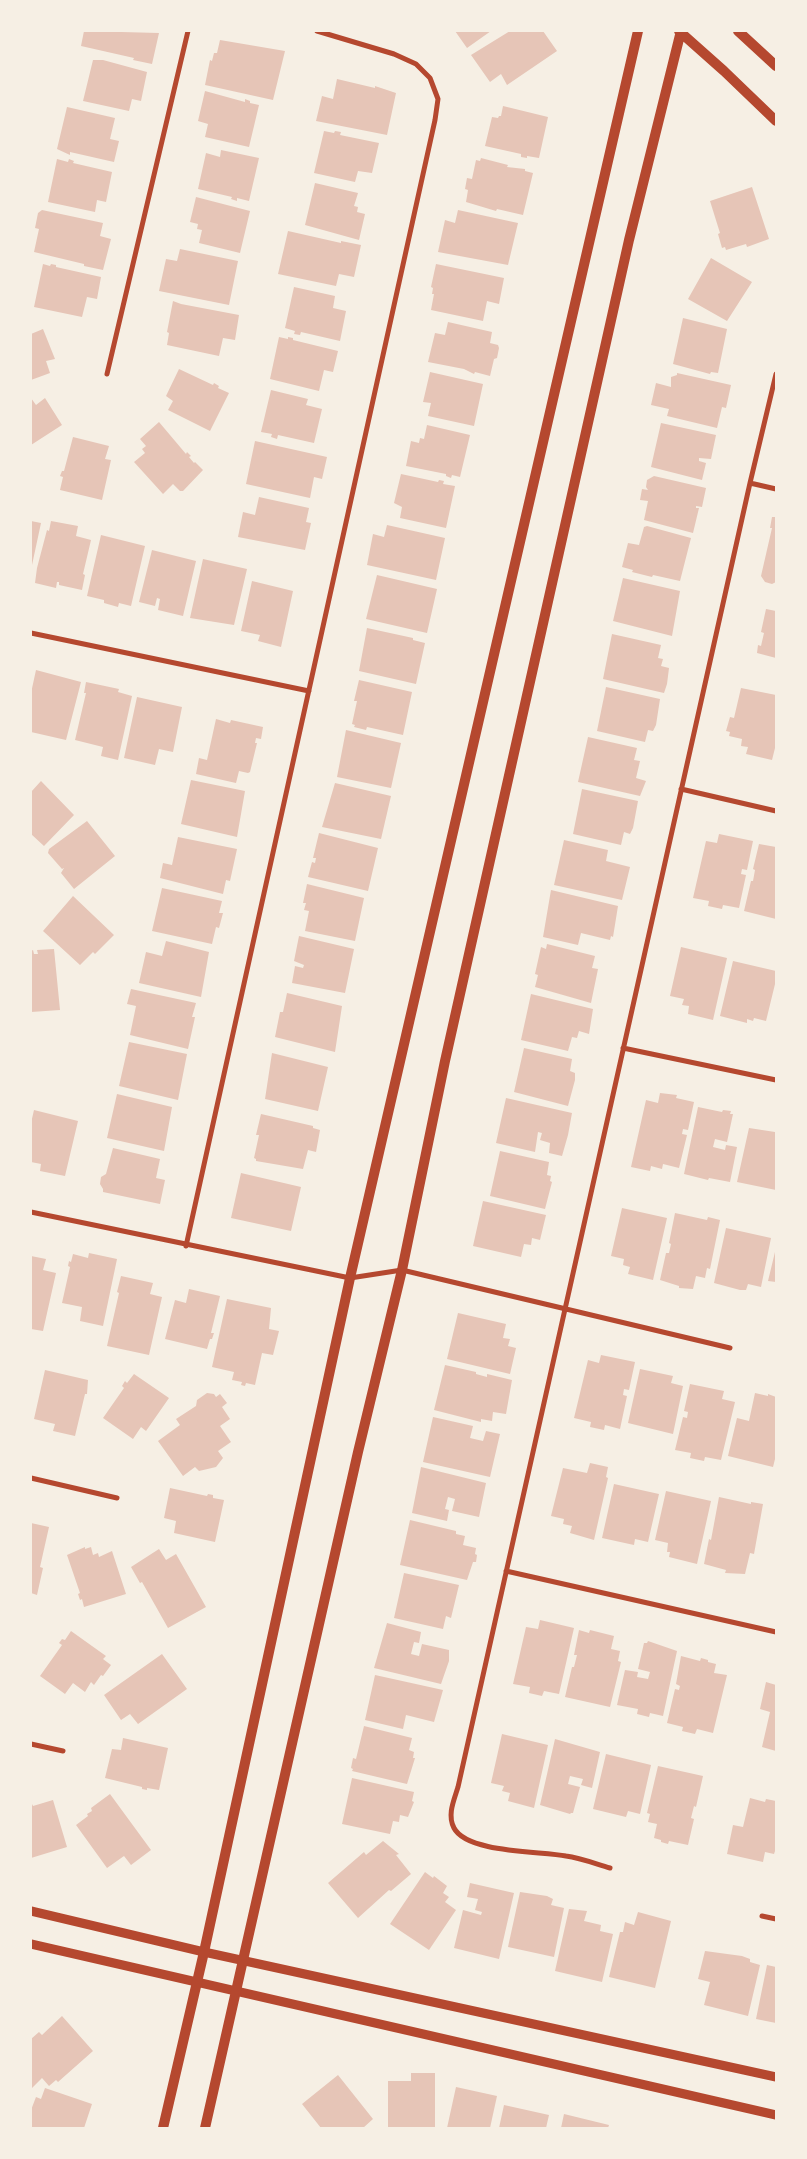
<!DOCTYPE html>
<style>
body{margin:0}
#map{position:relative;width:807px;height:2159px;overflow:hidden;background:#f6efe4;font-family:Overpass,sans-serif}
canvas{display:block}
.frame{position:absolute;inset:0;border:32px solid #f6efe4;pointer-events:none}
</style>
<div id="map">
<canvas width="807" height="2159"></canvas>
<div class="frame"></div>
</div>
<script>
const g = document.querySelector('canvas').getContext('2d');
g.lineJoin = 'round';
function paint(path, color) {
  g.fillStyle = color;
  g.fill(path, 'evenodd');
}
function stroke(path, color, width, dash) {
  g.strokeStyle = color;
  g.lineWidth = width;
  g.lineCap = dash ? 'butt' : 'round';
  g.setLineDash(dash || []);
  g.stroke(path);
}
paint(new Path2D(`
 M84 31 159 33 152 64 133 60 134 58 81 46Z
 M455 31H491L467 48Z
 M510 31H543L557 51 507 85 501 74 490 82 471 55Z
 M220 40 285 51 273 100 205 85 210 60 212 61 214 53H217Z
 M93 60H103L147 72 141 101 132 99 129 111 83 101Z
 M337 79 375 88V86L396 93 387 135 316 121 322 96 333 99Z
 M205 91 245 102V99L250 101V103L259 105 249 147 205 137 208 124 198 121Z
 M503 106 548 117 539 158 527 156V158L521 157V154L485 146 492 117 498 118 499 116H501Z
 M67 107 115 118 110 139 119 141 114 162 70 152V155L57 149Z
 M324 131 334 133 335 131 341 132 340 135 379 143 372 173 358 171 355 182 314 173Z
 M221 150 259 158 249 201 237 198V201L231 199 232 197 198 189 206 153 220 157Z
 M481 158 508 165 507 167 525 169V171L533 173 523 215 497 209 496 211 466 202 468 190 465 189 467 178 472 179 476 160 480 161Z
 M57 159 68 162 69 159 74 161 73 163 112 172 106 202 97 200 95 212 48 202Z
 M315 183 358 193 354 206 358 207 357 212 365 214 359 240 305 225Z
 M752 187 769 239 747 247 746 244 726 250 725 247 722 248 718 234 720 233 710 201Z
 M196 197 250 211 240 253 199 243 202 230 197 229 198 224 190 222Z
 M42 210 103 223 100 236 111 239 103 270 84 266V264L34 252 39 229 35 228 38 213Z
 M458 210 518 223 508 265 438 252 445 220 455 223Z
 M288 231 341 243V241L361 245 354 277 339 274 336 286 278 274Z
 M180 249 238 261 229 305 159 291 166 259 177 261Z
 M711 258 752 282 727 321 688 299Z
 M43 264 50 266 51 264 56 265V267L101 277 97 299 87 297 82 317 34 307Z
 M436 264 504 278 499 304 487 301 483 321 431 310 434 294H432L433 288 431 287Z
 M294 287 335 296 333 308 346 311 340 341 301 332 300 335 294 334 295 331 285 328Z
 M173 301 181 304 239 315 235 340 223 338 219 356 167 345 169 333 167 332Z
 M683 318 727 329 718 373 711 372 710 374 673 364Z
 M448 322 492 332 490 343 498 345 499 348 497 358 494 359 490 376 475 372 474 374 464 369 428 362 435 333 445 335Z
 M43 329 55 359 46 361 50 373 31 380V334Z
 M279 337 288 339V337L293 338V340L338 351 333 372 324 370 319 391 270 379Z
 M179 369 213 385 214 383 219 386 218 388 229 393 210 431 168 410 173 401 166 396Z
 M430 372 483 384 474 426 428 416 431 403 423 402Z
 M677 373 731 385 726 408 722 407 717 428 667 416 669 409 651 405 656 383 671 387V377L677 375Z
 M271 390 308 399 306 405 322 409 314 443 278 435 277 439 271 437 272 434 261 432Z
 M31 398 36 405 45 398 62 425 31 445Z
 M159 422 186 454 187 452 191 456 189 457 194 463 195 462 203 470 183 491H180L173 484 163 494 134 462 145 453 142 449 146 446 140 439Z
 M661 423 716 435 711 459 699 458V461L706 463 702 480 651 467Z
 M427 425 470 435 460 477 452 475 451 478 446 476V474L406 466 411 441 419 443 420 438 424 439Z
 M73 437 109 446 105 459 111 460 102 500 60 490 63 477 60 476 62 471H64Z
 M255 441 327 457 322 479 314 477 310 498 246 484Z
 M401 474 438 482 439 480 444 481 443 484 455 486 446 528 400 518 402 507 394 503Z
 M654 476 706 488 702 507 696 506V508H699L693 533 644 520 648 501 640 500 642 489 648 490 646 487 647 480Z
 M259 497 309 508 306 522 311 523 305 550 238 537 243 512 255 515Z
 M772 517H776V582L772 584 765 582 761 576 772 528H770Z
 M31 521 41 523 32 565H31Z
 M51 521 78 526 76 536 91 540 83 574 85 575 82 590 59 585V582H57L56 588 35 583 37 568 47 530 49 531Z
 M387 525 445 538 436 580 367 565 373 534 384 537Z
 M647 526 691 538 680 581 653 575 652 577 632 572 633 570 622 567 628 543 639 545 644 527Z
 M101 535 145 546 131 606 119 603 118 607 104 603V600L87 596Z
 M152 550 196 561 183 616 158 610 160 599 157 598 155 606 139 602Z
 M203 559 247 569 234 625 190 618Z
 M377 575 437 589 427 633 366 619Z
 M623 578 680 591 672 636 613 621Z
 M252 581 293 591 281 647 258 641 260 635 241 631Z
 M766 609 776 611V658L757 653 758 645 761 646 764 633 761 632Z
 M367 628 413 638V640L425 643 416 684 359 671Z
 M612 634 661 645 658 658 663 659 661 666 669 668 667 684 664 693 603 679Z
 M36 670 81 682 66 740 31 732V693Z
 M359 680 412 692 403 735 367 727 366 730 354 727 355 725 352 724 357 701H354Z
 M86 682 119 689 118 692 132 696 118 760 101 756 103 747 75 740 86 693H84Z
 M606 687 660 699 656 725 653 731 648 730 645 742 597 731Z
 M741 688 776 695V744L772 760 746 754 748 747 741 746 742 739 729 736 730 732 726 731 730 717 734 718Z
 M137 697 182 707 173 752 159 749 155 765 124 758Z
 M216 719 230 723 231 720 263 727 261 739 256 738 255 743H257L250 772 248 773 239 771 236 783 196 774 199 758 207 760Z
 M346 730 401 743 391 788 337 777Z
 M588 737 637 748 634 760 640 761 636 778 646 781 640 796 578 782Z
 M191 780 245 791 237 837 181 824Z
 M41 781 74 815 44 846 31 834V792Z
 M335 783 391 796 381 839 322 827Z
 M582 789 638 801 633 828 630 834 624 832 621 845 573 834Z
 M87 821 115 856 74 889 61 873 64 868 62 869 48 853 49 849Z
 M319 833 378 848 368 891 308 877 312 862 315 863 316 858H313Z
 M719 834 753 841 747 870 742 869 741 874 746 875 739 908 723 905 722 909 708 906 709 901 693 898 706 841 717 843Z
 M178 837 237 849 230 881 226 880 223 894 160 878 163 863 172 865Z
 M564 840 608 850 606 861 630 867 622 900 554 885Z
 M759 844 776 847V919L744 911 751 881H753L755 870 753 869Z
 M307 884 364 898 355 941 305 931 309 911 304 910 306 903H303Z
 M162 888 222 901 219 913H223L219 928 216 927 212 944 152 931Z
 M551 890 618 906 613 937 611 936 610 940 581 933 578 945 543 937Z
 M73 896 114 935 95 954 93 952 80 965 43 931Z
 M299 936 354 949 345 993 292 983 295 966 303 968 304 965 294 961Z
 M166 941 209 952 201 997 139 983 146 952 162 956Z
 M547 944 595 956 592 968 598 969 591 1003 535 987 538 975 535 974 541 947 546 949Z
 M681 947 727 958 713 1020 688 1014 689 1006 682 1005 684 999 670 996Z
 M54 949 60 1010 31 1012V951L33 950 34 954H38L37 950Z
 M733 961 776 971V980L766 1021 754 1018 753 1021 747 1019V1023L720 1016Z
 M131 989 196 1003 192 1017H195L188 1049 130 1035 136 1006 127 1004Z
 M287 993 342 1006 335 1052 275 1037 280 1012H283Z
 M531 994 593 1009 589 1034 579 1031 577 1038 572 1037 568 1051 521 1040Z
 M129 1042 187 1054 178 1100 119 1086Z
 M524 1048 572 1059 570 1071 575 1073V1080L568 1106 514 1092Z
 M272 1053 328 1067 318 1111 265 1099Z
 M660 1093 677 1095 676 1098 694 1102 688 1130 683 1129 682 1134 687 1135 679 1168 663 1164 662 1169 651 1166 650 1171 631 1167 646 1100 658 1103Z
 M117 1094 172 1107 164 1151 107 1138Z
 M506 1098 572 1113 568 1135 562 1156 549 1153 550 1143 540 1140 542 1133 538 1132 535 1152 496 1143Z
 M698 1107 722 1112 723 1110 731 1111 730 1114H733L727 1142 715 1139 713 1147 725 1150 726 1145 737 1147 730 1182 709 1178 708 1180 684 1174Z
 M34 1110 78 1121 65 1176 40 1171 41 1164 31 1162V1123Z
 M261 1114 313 1126V1128L320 1130 316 1152 308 1150 303 1169 256 1161V1159L254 1158 259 1135H256Z
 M749 1128 775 1132 776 1190 737 1182Z
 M113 1148 160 1159 156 1178 165 1180 160 1204 103 1192V1189L100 1184 101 1177 106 1174Z
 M500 1151 549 1162 547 1175 551 1176 550 1181 552 1182 545 1209 490 1196Z
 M241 1173 301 1187 291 1231 231 1218Z
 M483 1201 546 1215 540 1240 532 1238 531 1245 524 1244 521 1257 473 1246Z
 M622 1208 667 1218 653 1280 628 1274 630 1267 623 1265 624 1259 611 1256Z
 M675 1213 707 1220 708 1217 720 1220 710 1269 707 1268 705 1278 696 1276 693 1289 679 1288V1286L660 1280 666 1253H669L671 1244 669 1243Z
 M726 1228 771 1238 761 1287 748 1284 746 1290H740L714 1283Z
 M775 1252H776V1282L768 1281Z
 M89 1253 117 1259 103 1326 80 1321 82 1307 62 1303 70 1267 68 1266 69 1261 71 1262 73 1254 88 1258Z
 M31 1256 46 1259 43 1270 56 1273 43 1331 31 1329Z
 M121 1276 153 1283 150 1294 162 1297 149 1355 107 1346 119 1293 117 1292Z
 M189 1289 220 1296 211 1333H214L212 1339H210L207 1349 165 1339 175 1300 186 1303Z
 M227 1299 271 1308 269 1329 279 1331 273 1355 262 1353 255 1385 246 1383 245 1386 241 1385 242 1382 232 1380 234 1372 212 1367Z
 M458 1313 506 1324 503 1338 510 1339 508 1346 516 1348 510 1374 447 1359Z
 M601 1355 635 1362 629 1390 624 1389 623 1395 627 1396 620 1429 605 1425 604 1430 590 1427 591 1422 574 1418 588 1360 599 1363Z
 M445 1365 476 1372V1374L487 1377V1374L512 1380 506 1414 493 1412 492 1421 481 1419V1422L434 1410Z
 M640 1369 673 1376 671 1383 683 1386 673 1434 628 1423Z
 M45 1370 88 1380 87 1394H85L75 1436 53 1431 55 1424 34 1419Z
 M134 1374 169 1398 146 1431 141 1427 133 1439 103 1418 124 1388 122 1386 125 1381 127 1383Z
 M690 1384 724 1391 722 1399 735 1402 721 1460 705 1457 704 1461 690 1458 691 1453 675 1450 683 1417 687 1418 688 1412 684 1411Z
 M207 1393 214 1394 216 1397 220 1394 227 1403 222 1407 230 1419 220 1426 231 1442 218 1451 223 1458 216 1467 199 1471 195 1467 183 1476 158 1441 180 1425 176 1419 196 1406 197 1400Z
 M755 1393 768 1396V1394L776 1397V1455L773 1467 728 1456 737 1418 749 1421Z
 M433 1417 473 1426 470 1438 483 1441 486 1431 500 1434 490 1477 423 1462Z
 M590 1463 608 1467 606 1477 608 1478 594 1540 570 1533 572 1526 563 1524 564 1519 551 1516 563 1468 587 1473Z
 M421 1467 486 1483 479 1517 452 1511 455 1499 448 1497 445 1509 449 1510 447 1521 412 1513Z
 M614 1484 659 1494 648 1542 635 1539 634 1545 602 1538Z
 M170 1488 207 1496 208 1494 213 1495V1498L224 1500 215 1542 174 1533 176 1521 164 1518Z
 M666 1491 711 1501 697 1564 669 1557 670 1552H667L668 1543 655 1540Z
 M719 1497 751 1504V1502L763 1504 754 1554 750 1553 745 1574 725 1573 726 1570 704 1564 709 1539 711 1540Z
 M410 1520 456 1531V1534L465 1536 463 1545 476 1548 475 1554 477 1555 476 1562H473L467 1580 400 1565Z
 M31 1523 49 1527 40 1567 43 1568 37 1595 31 1593Z
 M85 1547V1549L91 1547 93 1555 98 1553 99 1557 112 1551 126 1594 84 1607 82 1599 80 1600 78 1594 80 1593 67 1555Z
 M159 1549 166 1560 176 1554 206 1607 168 1628 142 1582 140 1583 131 1567Z
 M404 1573 459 1585 451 1618 446 1616 443 1629 394 1618Z
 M540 1620 574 1628 559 1694 544 1691 542 1696 529 1693 530 1687 513 1684 526 1627 538 1629Z
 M387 1623 421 1632 419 1643 414 1642 411 1654 419 1656 422 1644 449 1650V1661L441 1684 374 1668Z
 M579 1630 589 1633 590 1630 614 1636 611 1649 620 1651 618 1661 621 1662 610 1707 565 1697 572 1667H574L577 1655H574Z
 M71 1631 106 1656 103 1659 111 1665 103 1676 101 1675 94 1685 91 1682 85 1692 73 1683 65 1694 40 1676 62 1645 59 1643 62 1639 65 1640Z
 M648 1641 677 1651 663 1716 650 1713 649 1717 637 1714 638 1709 617 1705 625 1670 638 1672 637 1677 648 1679 650 1672 638 1669 644 1643H647Z
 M162 1654 187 1689 138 1724 130 1714 121 1720 104 1695Z
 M681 1656 700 1661 701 1658 708 1660V1662L716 1664 714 1673 727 1675 713 1733 697 1729 695 1734 682 1731 683 1727 667 1723 675 1689 679 1690 680 1686 676 1684Z
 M375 1675 443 1690 434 1722 406 1715 403 1729 365 1720Z
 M766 1682 776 1685V1751L762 1747 770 1712 760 1709Z
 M364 1726 412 1738 409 1750 414 1752 413 1758H415L407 1784 352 1771 353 1769 351 1768 353 1758 356 1759Z
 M502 1734 548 1745 534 1808 508 1801 510 1793 502 1791 504 1786 491 1783Z
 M123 1738 168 1748 159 1790 147 1788V1790L142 1789V1787L105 1778 112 1749 121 1750Z
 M555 1739 600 1752 592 1788 581 1785 583 1779 570 1776 568 1784 580 1787 573 1813H571L570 1814 540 1805Z
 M606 1754 651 1765 640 1814 628 1811 626 1817 593 1809Z
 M658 1766 703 1776 696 1807 694 1806 691 1818 694 1819 688 1845 669 1841 668 1844 661 1842V1840L654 1838 657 1824 648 1822 650 1814 647 1813Z
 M352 1778 414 1792 412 1801 414 1802 408 1817 400 1815 399 1822 393 1821 390 1834 342 1824Z
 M110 1794 151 1850 131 1865 124 1856 107 1868 76 1825 88 1816 87 1814 92 1811 91 1808Z
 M750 1798 765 1802 766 1799 776 1801V1848L774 1854 765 1852 763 1862 727 1854 733 1825 743 1827Z
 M53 1800 67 1847 31 1858V1802L33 1806Z
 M383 1841 399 1854 396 1855 411 1874 391 1891 389 1890 358 1918 328 1883 364 1852 366 1855Z
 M425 1872 433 1878 434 1876 447 1886 443 1893 449 1897 445 1902 456 1910 429 1950 390 1924Z
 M470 1883 514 1893 499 1959 454 1948 463 1910 481 1915 482 1912 475 1910 478 1899 467 1897Z
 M520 1892 547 1896 553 1899 551 1905 564 1908 554 1957 508 1947Z
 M569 1909 587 1911 584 1921 601 1925 600 1931 613 1934 602 1982 555 1971Z
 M638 1912 671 1921 655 1988 609 1977 620 1932H623L625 1922 634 1925Z
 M705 1951 742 1956 750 1959V1962L760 1965 748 2016 704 2005 710 1982 698 1979Z
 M767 1965 776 1967V2023L756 2019Z
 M62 2016 93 2051 58 2082 56 2080 49 2086 42 2078 32 2088 31 2039 39 2032 42 2035Z
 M411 2073H435V2128H388V2081H411Z
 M338 2075 373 2119 363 2128H321L302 2104Z
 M456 2087 497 2096 490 2128H447Z
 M45 2088 92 2104 84 2128H31V2110L36 2097 41 2099Z
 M504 2105 549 2115 546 2128H499Z
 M564 2114 609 2125 608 2128H561Z`), '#e6c5b7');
stroke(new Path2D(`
 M107 374 188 31
 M750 483 776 489
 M31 633 309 691
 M681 789 776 811
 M623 1048 776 1080
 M31 1212 350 1278 402 1270 730 1348
 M186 1246 435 120 438 99 430 78 416 64 394 54 317 31
 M31 1478 117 1498
 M506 1571 776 1632
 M31 1744 63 1751
 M610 1868C596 1864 581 1858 566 1856 540 1851 467 1853 454 1828 447 1815 454 1800 458 1787L750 483 776 374
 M762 1916 776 1919`), '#b5482f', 5);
stroke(new Path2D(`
 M31 1911 204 1952 776 2077
 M31 1944 776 2115`), '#b5482f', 9);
stroke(new Path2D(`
 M679 31 724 71 776 121
 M738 31 776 66
 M163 2128 204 1952 350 1278 638 31
 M205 2128 358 1452 402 1270 445 1061 629 240 681 31`), '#b5482f', 10);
</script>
